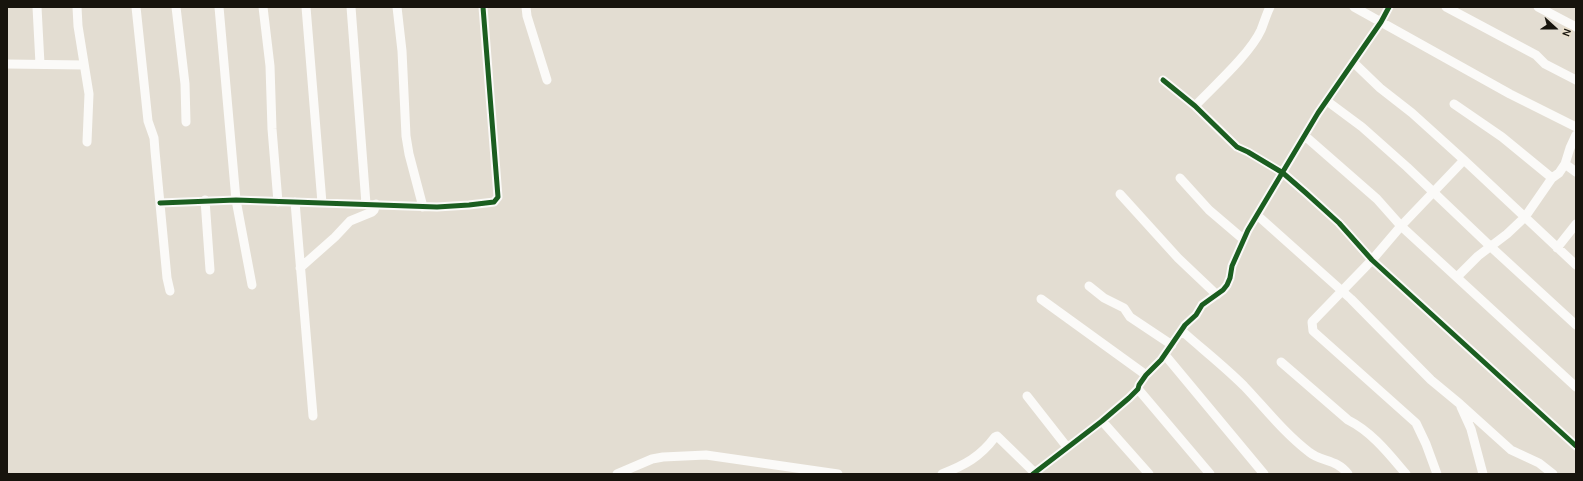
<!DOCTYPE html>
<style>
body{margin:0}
#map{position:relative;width:1583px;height:481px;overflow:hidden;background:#e3ddd2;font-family:Karla,sans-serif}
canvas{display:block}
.frame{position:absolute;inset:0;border:8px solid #17140d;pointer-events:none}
.north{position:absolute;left:1535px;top:8px;width:40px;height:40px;-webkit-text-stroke:3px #e9dfcc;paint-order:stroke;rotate:111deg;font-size:11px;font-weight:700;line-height:16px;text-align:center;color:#17140d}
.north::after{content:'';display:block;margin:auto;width:14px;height:18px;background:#17140d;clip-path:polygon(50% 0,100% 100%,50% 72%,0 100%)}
</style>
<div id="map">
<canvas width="1583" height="481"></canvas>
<div class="frame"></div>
<div class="north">N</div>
</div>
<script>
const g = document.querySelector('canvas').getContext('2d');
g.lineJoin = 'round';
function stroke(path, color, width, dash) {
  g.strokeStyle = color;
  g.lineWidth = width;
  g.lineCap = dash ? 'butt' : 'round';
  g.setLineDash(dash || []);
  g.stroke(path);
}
stroke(new Path2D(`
 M37 7 40 64
 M77 7 78 26 89 94 87 142
 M136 7 148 121 154 138 155 151 167 278 170 291
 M176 7 185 84 186 122
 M219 7 236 200 252 285
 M263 7 270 66 272 129 278 202
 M306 7 322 203
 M351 7 366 204
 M397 7 402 51 406 136 409 154 423 207
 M526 7 527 16 547 80
 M1354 7 1510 94 1576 127
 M1446 7 1536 55 1545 64 1576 80
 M1538 7 1576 27
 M1353 62 1380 88 1412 113 1464 160 1576 265
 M7 64 84 65
 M1163 80 1195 106 1237 147 1248 152 1283 173 1306 193 1339 223 1372 260 1576 446
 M1327 101 1362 127 1407 167 1491 247 1576 325
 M1454 104 1502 137 1552 178
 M1195 106C1214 86 1250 54 1261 30 1264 23 1266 15 1270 7
 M1305 136 1377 199 1401 226 1576 387
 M1565 164 1576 172
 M1180 178 1209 210 1243 239
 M1120 194 1178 258 1217 295
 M205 200 210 270
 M295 202 313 416
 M160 203 236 200 437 207 469 205 494 202 498 197 483 7
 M1257 215 1351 299 1431 380 1460 404 1511 450 1539 463 1553 474
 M1557 248 1576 224
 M300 268 335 237 350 221 372 212 374 210 376 204
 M1457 277 1478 256 1507 234 1525 217 1552 178 1559 173 1565 164 1570 148 1576 135
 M1089 286 1104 298 1124 308 1130 317 1172 345
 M1041 299 1146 375
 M1182 331C1202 349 1224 366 1244 386 1265 408 1284 433 1309 452 1321 462 1337 459 1348 474
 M1165 355 1264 474
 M1281 362 1348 420C1372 432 1389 454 1406 474
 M1138 389 1210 474
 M1027 396 1067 447
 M1461 407 1471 429 1483 474
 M1102 421 1149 474
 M617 474 652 459 663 457 706 455 838 474
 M942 474C965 465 980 457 995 437L997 436 1035 473
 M1033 474 1102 421 1129 398 1138 389 1139 385 1146 375 1161 360 1185 325 1196 315 1202 305 1223 290 1227 285 1230 278 1232 266 1248 230 1318 113 1381 22 1389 7
 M1437 474 1426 444 1416 423 1313 331 1312 322 1372 260 1401 226 1464 160`), '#fbfaf8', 9);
stroke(new Path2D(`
 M1163 80 1195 106 1237 147 1248 152 1283 173 1306 193 1339 223 1372 260 1576 446
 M160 203 236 200 437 207 469 205 494 202 498 197 483 7
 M1033 474 1102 421 1129 398 1138 389 1139 385 1146 375 1161 360 1185 325 1196 315 1202 305 1223 290 1227 285 1230 278 1232 266 1248 230 1318 113 1381 22 1389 7`), '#1b5e20', 5);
</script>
